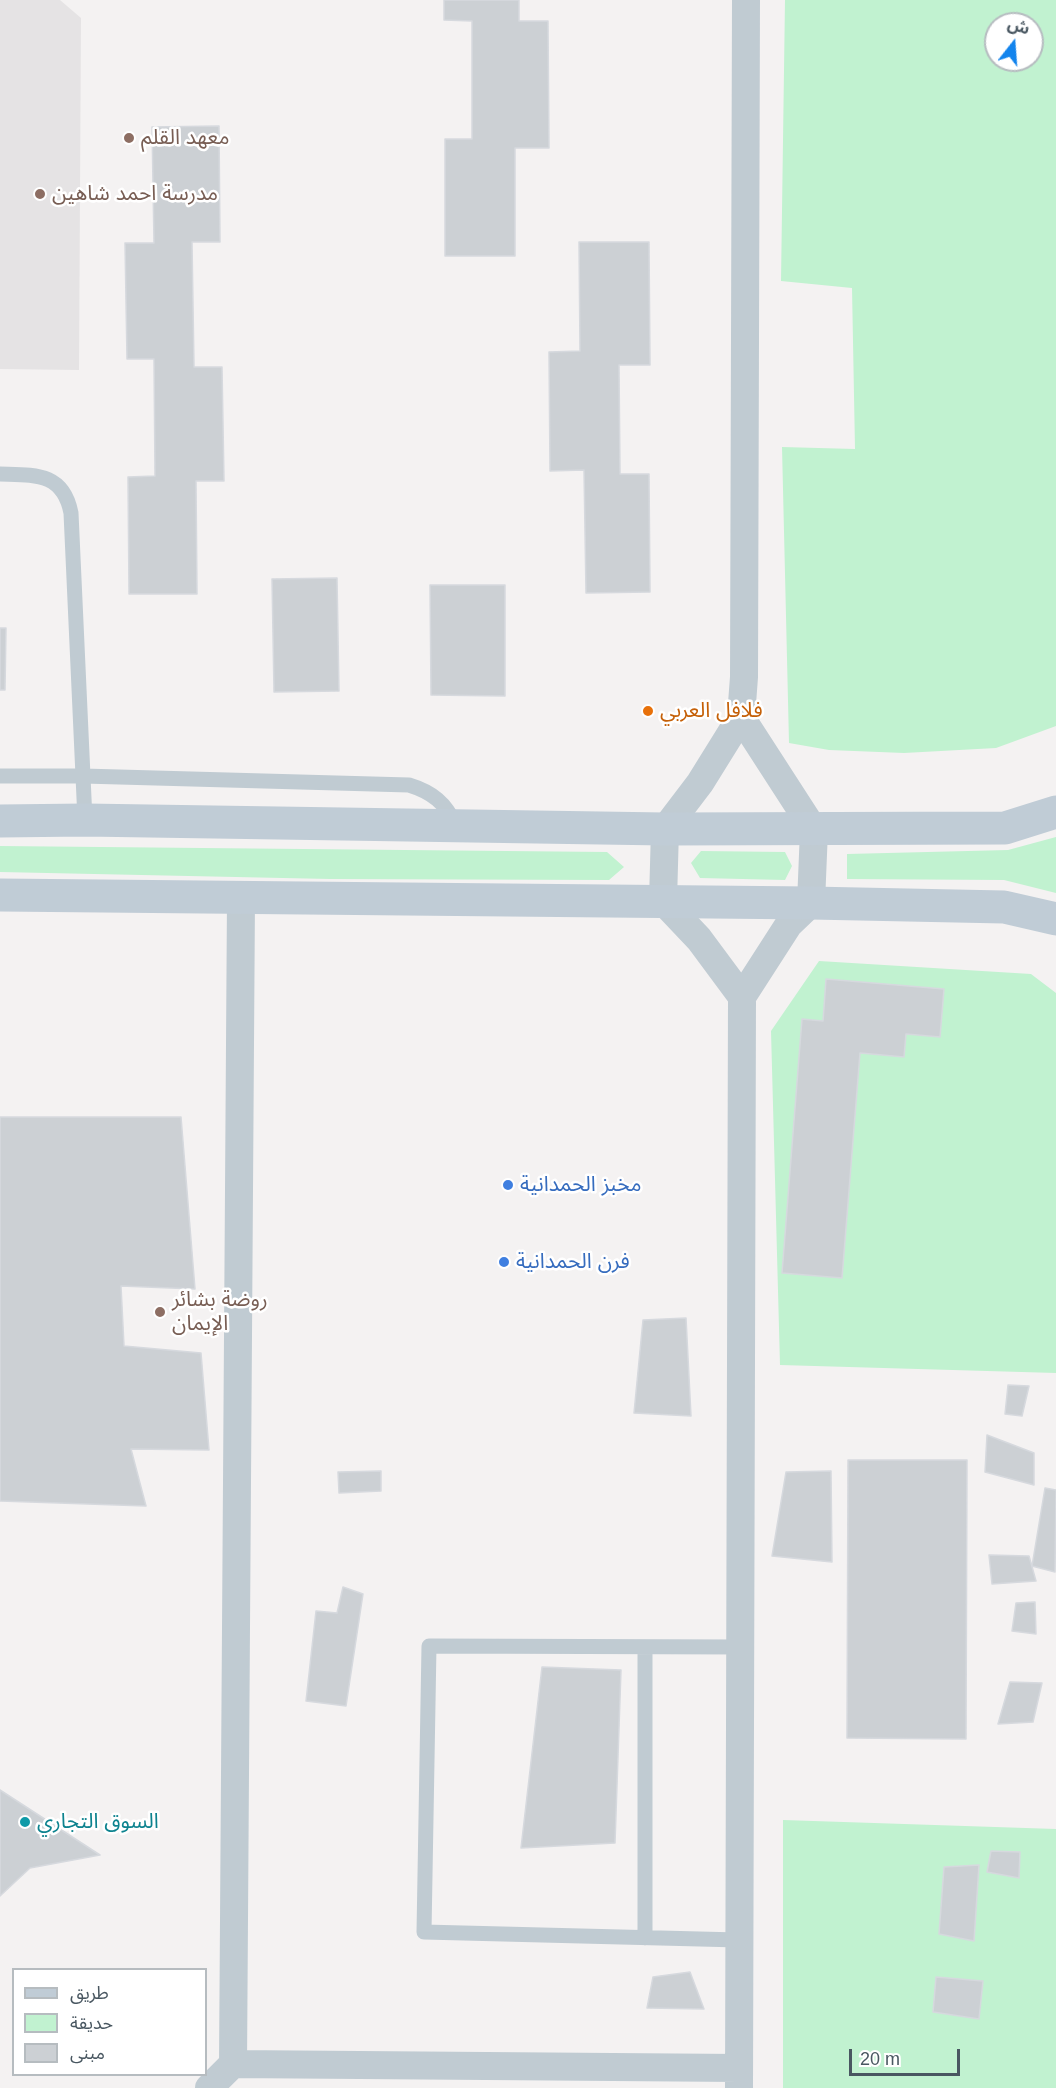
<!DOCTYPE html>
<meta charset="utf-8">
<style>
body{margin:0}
#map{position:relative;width:1056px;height:2088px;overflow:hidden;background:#f4f2f2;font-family:Helvetica,"Noto Sans Arabic",sans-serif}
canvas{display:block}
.legend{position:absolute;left:12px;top:1968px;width:195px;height:108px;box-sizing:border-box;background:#fff;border:2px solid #b6bcc0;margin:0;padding:8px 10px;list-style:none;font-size:18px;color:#495761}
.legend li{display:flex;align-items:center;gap:12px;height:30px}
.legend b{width:30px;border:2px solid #b6bcc0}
.north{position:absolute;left:984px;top:12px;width:60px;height:60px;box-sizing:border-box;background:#fff;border:2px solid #b6bcc0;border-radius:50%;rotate:17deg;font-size:16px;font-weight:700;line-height:24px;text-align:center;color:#495761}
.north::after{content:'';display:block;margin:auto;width:21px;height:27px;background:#1384ed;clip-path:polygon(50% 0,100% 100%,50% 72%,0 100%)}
.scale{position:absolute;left:849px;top:2049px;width:111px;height:27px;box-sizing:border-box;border:3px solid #495761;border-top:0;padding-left:8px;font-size:18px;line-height:21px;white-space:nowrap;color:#495761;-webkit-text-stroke:4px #fff;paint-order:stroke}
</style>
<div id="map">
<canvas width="1056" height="2088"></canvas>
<ul class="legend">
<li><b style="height:8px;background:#c0ccd6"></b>طريق</li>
<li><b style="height:16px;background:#c1f2d0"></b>حديقة</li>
<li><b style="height:16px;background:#ccd0d4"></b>مبنى</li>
</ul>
<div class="north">ش</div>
<div class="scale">20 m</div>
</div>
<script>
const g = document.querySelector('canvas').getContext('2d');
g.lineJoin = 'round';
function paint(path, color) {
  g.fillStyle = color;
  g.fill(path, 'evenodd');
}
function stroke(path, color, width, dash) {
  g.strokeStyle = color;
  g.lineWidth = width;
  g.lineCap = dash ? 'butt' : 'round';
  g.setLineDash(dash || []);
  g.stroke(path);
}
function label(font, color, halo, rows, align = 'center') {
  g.font = font + ' Helvetica,"Noto Sans Arabic",sans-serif';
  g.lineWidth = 5;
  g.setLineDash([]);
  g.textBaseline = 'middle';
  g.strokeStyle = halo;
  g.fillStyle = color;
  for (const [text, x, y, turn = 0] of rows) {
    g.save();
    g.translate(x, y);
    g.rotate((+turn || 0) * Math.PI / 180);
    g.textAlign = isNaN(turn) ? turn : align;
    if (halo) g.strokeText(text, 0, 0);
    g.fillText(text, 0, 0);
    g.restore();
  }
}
paint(new Path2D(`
 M0 0H60L81 18 79 370 0 369Z`), '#e5e3e4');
paint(new Path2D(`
 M785 0H1056V726L996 748 904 753 829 750 789 743 782 447 855 449 852 288 781 281ZM996 24H1032V60H996Z
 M1056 837V893L1004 880 847 879V854L1008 850Z
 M0 846 607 852 624 867 609 880 330 879 0 872Z
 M701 851 785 852 792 866 785 880 700 878 691 863Z
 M819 961 1031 974 1056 993V1373L780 1365 771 1031Z
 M783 1820 1056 1829V2088H783Z`), '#c1f2d0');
const building = new Path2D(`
 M444 0H519V21H548L549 148H515V256H445V139H472V21L444 20Z
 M219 126 220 242H192L194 367H222L224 481H196L197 594H129L128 477 155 476 154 359H127L125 243H154L152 127Z
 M579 242H649L650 365H619L620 474H649L650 592 586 593 584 470 550 471 549 352 580 351Z
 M337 578 339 691 274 692 272 579Z
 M430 585H505V696L431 695Z
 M0 628H6L5 690H0Z
 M826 979 944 989 940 1037 906 1034 904 1057 860 1053 842 1278 782 1273 802 1019 823 1021Z
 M0 1117H181L195 1289 121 1286 124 1346 201 1353 209 1450 131 1449 146 1506 0 1501Z
 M686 1318 691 1416 634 1413 643 1320Z
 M1008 1385 1029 1386 1022 1416 1005 1414Z
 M987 1435 1034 1453V1485L985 1472Z
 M848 1460H967L966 1739 847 1738Z
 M381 1471V1491L339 1493 338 1472Z
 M831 1471 832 1562 772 1556 786 1472Z
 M1045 1488 1056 1490 1055 1572 1032 1566Z
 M989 1555 1029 1556 1036 1581 992 1584Z
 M343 1587 363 1594 346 1706 306 1701 316 1611 337 1613Z
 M1035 1602 1036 1634 1012 1631 1016 1603Z
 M542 1667 621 1670 615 1843 521 1848Z
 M1010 1682 1042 1683 1033 1722 998 1724Z
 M0 1790 100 1855 30 1868 0 1896Z
 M991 1851 1020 1852 1019 1878 987 1872Z
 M979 1865 974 1941 939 1934 944 1867Z
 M690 1972 704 2009 647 2008 653 1977Z
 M936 1977 983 1981 979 2019 933 2012Z`);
paint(building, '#ccd0d4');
stroke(building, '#d6d9de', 1.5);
stroke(new Path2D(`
 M0 474C34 475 63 472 71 513L85 820
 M0 776H83L409 785C432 792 446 803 456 826
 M645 1647V1938
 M739 1940 424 1932 429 1646 741 1647`), '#c0cbd2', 15);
stroke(new Path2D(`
 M742 997 699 939 663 901 665 829 700 783 741 717 744 677 746 0
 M233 2064 739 2068
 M209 2088 233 2064 241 898
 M739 2088 742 997 789 924 811 903 814 830 741 717`), '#c0cbd2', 28);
stroke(new Path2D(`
 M0 821 85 820 665 829 1005 828 1056 812
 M0 895 811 903 1004 907 1056 919`), '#c0ccd6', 33);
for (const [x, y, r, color] of [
 [129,138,6,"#8d6e63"],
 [40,194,6,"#8d6e63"],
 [648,711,6,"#e8710a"],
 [508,1185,6,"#3f7fe0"],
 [504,1262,6,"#3f7fe0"],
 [160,1312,6,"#8d6e63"],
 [25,1822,6,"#0f9aa8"]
]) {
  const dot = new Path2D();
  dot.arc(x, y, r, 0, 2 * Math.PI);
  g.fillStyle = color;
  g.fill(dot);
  stroke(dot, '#fff', 2);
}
label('21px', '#785e54', '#fff', [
 ["معهد القلم",141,138],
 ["مدرسة احمد شاهين",52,194],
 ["روضة بشائر",172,1300],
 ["الإيمان",172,1324]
], 'left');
label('21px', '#c56008', '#fff', [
 ["فلافل العربي",660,711]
], 'left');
label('21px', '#366cbe', '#fff', [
 ["مخبز الحمدانية",520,1185],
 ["فرن الحمدانية",516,1262]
], 'left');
label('21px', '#0d838f', '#fff', [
 ["السوق التجاري",37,1822]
], 'left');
</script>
